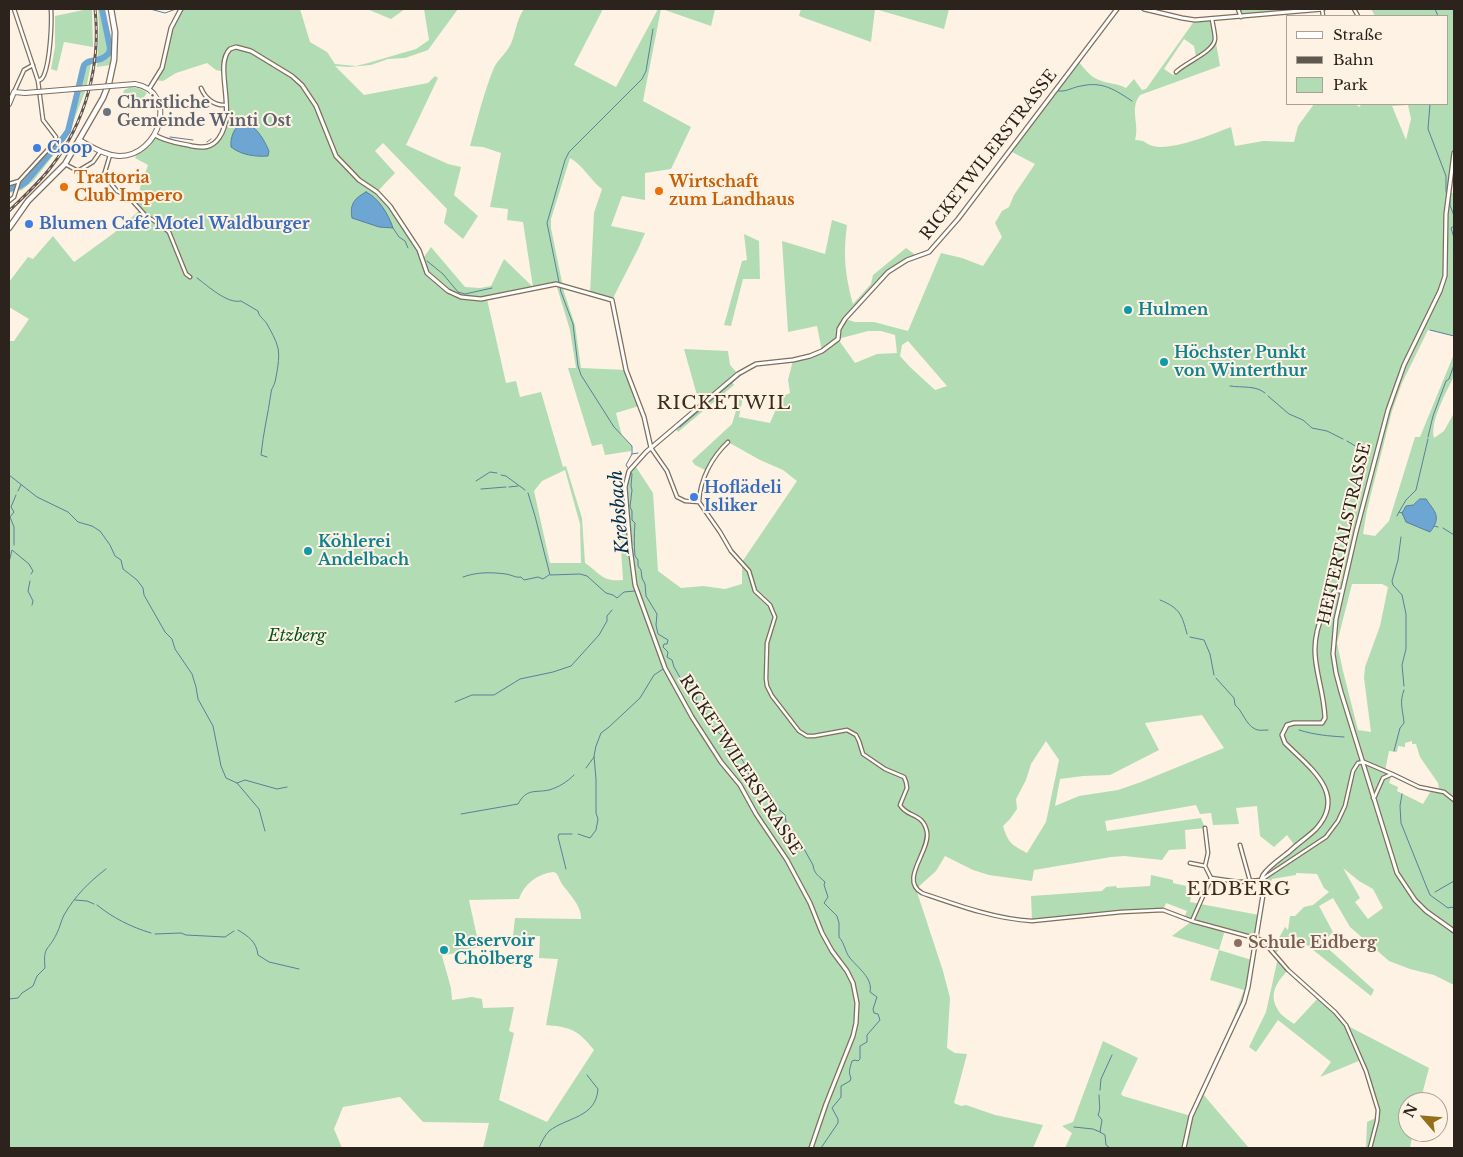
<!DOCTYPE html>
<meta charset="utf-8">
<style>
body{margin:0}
#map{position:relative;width:1463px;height:1157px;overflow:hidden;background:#fef2e4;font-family:"Libre Baskerville",serif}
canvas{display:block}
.frame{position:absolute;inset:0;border:10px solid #2c241c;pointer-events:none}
.legend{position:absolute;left:1286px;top:15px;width:162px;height:90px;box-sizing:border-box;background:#fef2e4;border:1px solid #aaa094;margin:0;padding:6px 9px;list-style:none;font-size:15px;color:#2c241c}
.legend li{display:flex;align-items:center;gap:10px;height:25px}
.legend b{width:25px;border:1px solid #aaa094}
.north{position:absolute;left:1398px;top:1092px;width:50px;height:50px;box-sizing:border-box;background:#fef2e4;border:1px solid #aaa094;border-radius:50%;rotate:297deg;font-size:14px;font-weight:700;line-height:20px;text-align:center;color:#2c241c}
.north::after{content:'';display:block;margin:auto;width:18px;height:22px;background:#956f19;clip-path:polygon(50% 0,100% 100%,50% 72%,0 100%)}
</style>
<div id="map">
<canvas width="1463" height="1157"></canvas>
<div class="frame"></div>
<ul class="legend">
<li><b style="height:6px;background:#fff"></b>Straße</li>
<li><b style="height:6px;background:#60574e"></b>Bahn</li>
<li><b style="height:14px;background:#b2dcb4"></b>Park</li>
</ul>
<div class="north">N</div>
</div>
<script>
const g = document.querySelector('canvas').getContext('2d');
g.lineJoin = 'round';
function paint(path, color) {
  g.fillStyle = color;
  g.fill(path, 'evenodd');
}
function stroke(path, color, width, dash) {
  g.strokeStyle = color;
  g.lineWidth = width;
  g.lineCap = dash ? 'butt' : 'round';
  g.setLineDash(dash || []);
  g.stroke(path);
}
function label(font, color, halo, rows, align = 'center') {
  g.font = font + ' "Libre Baskerville",serif';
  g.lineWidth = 4;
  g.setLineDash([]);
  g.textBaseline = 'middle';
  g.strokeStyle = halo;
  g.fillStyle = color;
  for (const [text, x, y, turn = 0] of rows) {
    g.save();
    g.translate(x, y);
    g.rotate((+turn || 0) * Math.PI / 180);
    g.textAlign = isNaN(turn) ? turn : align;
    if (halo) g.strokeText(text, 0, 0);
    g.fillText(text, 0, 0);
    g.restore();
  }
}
paint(new Path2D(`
 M88 9H92V11L93 47 64 42 57 71 51 69 55 47V16Z
 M98 9H103L112 39 110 65 97 67 99 27Z
 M181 9H300L310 42 327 52 335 64 356 66 368 63 416 49 429 40 424 9H458L428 50 405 58 388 59 371 65 349 67 335 66 364 95 428 83 435 76 438 78 406 145 448 164 461 167 454 195 478 216 463 239 444 223 447 209 383 143 375 151 395 173 377 192C395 211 414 236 422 260L431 247 465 287 480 288 491 286 504 259 533 287 523 222 507 220 508 209 490 207 501 153 483 147 470 146C477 121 483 95 493 70 497 59 508 53 512 41 516 30 517 19 524 9H603L574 65 616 87 658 9H661L643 101 691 127 671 169 645 173V200L622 196 611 226 645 233 638 249 612 300 590 293 594 213 602 189C590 180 584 166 570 158L551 219V228L564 292 575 325 581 368 626 370 639 406 616 413 622 436 632 446 631 451 605 455 602 444 592 446 568 368H576L570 330 556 284 487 299 506 383 516 381 520 397 541 392 563 467 566 466 582 518 585 563C601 574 602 582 623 580L618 504 626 505V479L634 464 653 493 658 571 681 588 703 586 725 589 742 584V562L797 481 783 470 760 460 728 442 714 460 707 471 695 465 692 461 732 424 741 394 743 397 739 417 770 423 781 397 790 393 788 380 793 360 822 351 817 326 788 332 782 241 825 254 832 220 847 225C843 256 845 274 853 304L871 284 873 275 906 248 917 256C887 268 867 296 845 319L855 322H874L908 331 941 253 962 258 983 266 1002 237 995 223 1002 211 1009 207 1014 195 1035 164 1010 151 1078 61C1084 68 1090 77 1099 80 1108 84 1117 83 1126 88L1134 79 1142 90 1146 89 1195 20 1212 19 1220 66 1140 95C1129 109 1140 125 1135 140 1146 140 1145 144 1153 146 1172 151 1213 134 1231 127L1235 146 1263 141 1294 142 1298 126 1314 104H1356L1359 107 1362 104H1447V16H1375L1371 9H1454V153L1449 191 1454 194V336L1428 330 1402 383 1392 411 1367 510 1363 534 1375 536 1389 521 1415 437H1420L1454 354C1454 361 1456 372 1453 378 1446 393 1430 421 1434 438L1444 431 1454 413V985L1434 975 1410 969 1389 961 1350 927 1333 898 1319 906 1333 932 1322 943 1374 990 1371 996 1293 934 1275 954 1272 950 1285 927 1288 930 1290 916H1295L1304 907 1313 905 1329 892 1324 888 1317 874 1296 873V875L1272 879 1268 889H1263V875L1295 846 1287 835 1274 847 1260 836 1257 806 1236 808 1239 824 1213 825 1211 813 1200 814 1196 805 1105 821 1107 831 1201 818 1205 828 1185 830 1186 849 1169 850 1162 860 1124 856 1111 857 1034 870 1032 881 989 875 973 870 945 856 936 871 916 889 943 971 950 998 947 1048 955 1053 967 1054 954 1103 961 1106 966 1105 995 1115 1043 1125 1033 1148H483L489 1123 423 1122 400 1097 343 1107 334 1129 342 1148H9V341H14L29 319 9 307V282L28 257 33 259 53 236 74 262 114 233 140 210 135 202 148 165 135 158 139 150 155 135 160 138 205 147 217 141 227 119 224 72 216 70 207 63 176 73 163 81 155 80 159 75 171 28ZM1184 39 1194 46 1196 57 1181 66 1173 75 1164 69ZM1408 105 1411 119 1406 140 1392 106ZM366 193 376 199 388 217 379 227 352 218C348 204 355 198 366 193ZM868 331H881L895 335 897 353 877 354 855 363 838 339ZM908 341 947 386 935 390 910 367 900 356 902 345ZM565 470 580 524 581 563H550L534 491 542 481ZM1352 584H1382L1388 587 1380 626 1365 667 1364 678 1371 732 1358 730 1343 671 1337 643ZM1202 715 1224 748 1141 782 1118 790 1079 796 1055 806 1060 779 1083 776 1110 775 1159 750 1145 723ZM1046 741 1059 760 1046 822 1027 853C1012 845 1008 843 1003 826L1010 819 1017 809 1016 799 1026 780 1031 764ZM1412 741V744H1416L1420 757 1438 783 1439 789H1432L1423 804 1397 791 1398 787 1389 783 1392 774 1385 771 1389 751 1397 752 1398 746 1405 747V743ZM1343 868 1359 881 1373 889 1383 908 1368 919 1355 902 1360 898ZM553 872 556 873C559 876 559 880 562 884 569 894 582 906 581 919L515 918 513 936H540L539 958 558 959 546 1025C571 1027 578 1030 594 1050L547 1122 499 1100 514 1033 509 1031 514 1007 483 1008 482 999 472 997 452 1000 451 988 442 956 483 946 477 937 469 900 519 899C524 884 537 874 553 872Z
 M367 9H405L391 19Z
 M662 9H715L711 26Z
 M801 9H875L871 42 799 16Z
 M875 9H949L944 29Z
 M1238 9H1282V13L1241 17Z
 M90 58 92 59 86 89 70 130 67 128 80 67 86 59Z
 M131 87 141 89 147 93 141 101 131 106 128 98 123 94 124 90Z
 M58 140 63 143 34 180 22 190 9 193V184L19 181Z
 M744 234 759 241 760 279H743L731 326 724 325 742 261 747 260Z
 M684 349 728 351 730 365 738 374 731 380 734 385 678 432 675 428 700 406Z
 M1151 875 1173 880V883L1186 886V896L1191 897 1190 902 1259 915 1256 937 1225 930 1219 950 1252 960 1248 987 1233 1028 1230 1027 1244 990 1210 980 1219 950 1172 936 1192 921 1184 918 1187 911 1166 903 1163 910 1032 921 1031 896 1102 891 1106 887 1116 886 1117 888 1150 886Z
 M1279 959 1288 970C1277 982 1268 994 1278 1010 1281 1016 1289 1020 1294 1024L1319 997 1346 1025 1429 1068 1420 1102H1408V1132H1413L1410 1148H1366L1367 1122 1378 1117V1110L1361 1060 1320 1077 1331 1062 1278 1020 1256 1052 1249 1047 1266 1012 1277 962Z
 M1103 1041 1138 1058 1121 1094 1123 1096 1191 1116 1202 1093 1249 1148H1065L1072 1133 1062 1126 1073 1122Z`), '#b2dcb4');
const water = new Path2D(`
 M243 123C256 124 264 140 269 151L268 156C256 157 241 155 231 147 230 138 234 126 243 123Z
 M366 192C378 197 389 215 393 228L379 227 352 218C349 204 355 198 366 192Z
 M1420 499H1426C1435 512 1442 517 1430 532L1406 522 1402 513 1406 506 1413 505Z`);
paint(water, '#6ea6d3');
stroke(water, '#5a7f9c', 1);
stroke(new Path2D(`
 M150 9 165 13 176 9
 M1435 9 1438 16
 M653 29 646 71 642 79 569 152 565 160 547 223 561 292 573 324 578 366 581 375 614 427 632 446V454L626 465 632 474 631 486 632 490 630 507 632 511V520L635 523C634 535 634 544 635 556L638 560V566L641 570 642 578 645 584 646 596 657 614 656 625 658 634 668 640 667 644H664L663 647 668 652 667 657 672 660 674 667 685 686 693 685 696 687 697 695 695 705 697 709 712 717V719L710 724 721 735 729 737C731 742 730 745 727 749L728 751C743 753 746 767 751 780L753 783 757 781 760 783 766 792H769L772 797V803L785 815 787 829 795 833 813 865C814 874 819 876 825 882L824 885 828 897 824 903 837 916 839 923V937C845 944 845 952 850 958 858 968 873 978 870 992L877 997 873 1009 874 1013 878 1014 880 1020 867 1035V1042L860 1046V1059L858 1061 855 1060 852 1061C850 1068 848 1072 851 1078L850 1081 841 1086V1097L832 1108 838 1119V1123L821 1148
 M1058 91C1067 92 1073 87 1081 86 1103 81 1115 90 1132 101
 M1430 104 1428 129 1446 176V192
 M229 122C236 118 242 116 248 120V123
 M170 137 193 140
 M63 138H65
 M207 142 211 139
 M1450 199V205L1454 216
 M1454 226 1451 228 1454 238
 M393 228 399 237 405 241 408 248
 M427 261 443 274 458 292 465 294 492 288
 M197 278C208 286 227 304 241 301L258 311C259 317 264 319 267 324 271 331 276 340 278 348 280 358 277 372 275 382 274 386 271 389 271 393 268 414 263 434 261 455L267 457
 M1430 330 1454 336
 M1230 386C1243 388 1255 385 1265 393
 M1268 396 1289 414 1303 420 1312 428 1327 431 1343 439
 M680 427 741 375
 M1428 437 1433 416 1446 381 1449 379 1454 365
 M1347 441 1367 453
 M632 454 638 453
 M9 475 37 497 68 512 78 522 92 526 100 531 110 545 115 556 121 560 123 569 137 580 143 588 144 595 165 632 172 639 175 649 192 674 196 687 198 699 213 726 221 766 226 778 237 783 259 809 265 831
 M501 475 506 476 525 490
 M476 481 490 472 497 473
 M509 487 518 486
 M481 489 506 487
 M18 491 21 485
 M528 493 535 516 550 575 580 574 587 576 606 593 613 595 617 598 624 592 635 591
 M1399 512 1406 500 1416 490 1428 439
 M1397 516 1399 512 1402 513
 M1434 526 1438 527
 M1443 528 1454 535
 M1401 537 1398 560 1392 581 1393 585 1402 595 1406 614V649L1402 665 1404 686
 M14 545V527L10 517 14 512 11 507 16 495
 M9 562 12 550 29 564 33 571 31 574
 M463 577C477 572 490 572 506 574 512 575 516 578 521 577L524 580 538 577 543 579 549 575
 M30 581 28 591 33 601 32 605
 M1160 600C1180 608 1182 615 1187 634
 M1190 637 1204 640 1210 654 1214 675
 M1216 678 1234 698 1235 705C1243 711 1245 724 1255 729 1258 731 1264 730 1268 730
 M455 702 472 695H494L520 679 553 672 571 666 599 635 607 621V616L612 610
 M1299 730C1315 735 1329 736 1344 737
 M1394 751 1400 728 1404 723C1403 710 1399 703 1404 690
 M586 768 594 757
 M237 783 245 780 277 789 287 787
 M1402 794 1400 806 1401 823 1427 888 1430 895 1448 908 1452 907 1454 909
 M461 814 518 804C527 788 534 793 549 790 559 787 567 782 574 775
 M578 834 590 838 596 830 598 819 596 813V779L594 756 596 746 601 733 609 727 640 698 654 675 663 669
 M566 869 558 837 559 834H572
 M1435 892 1454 881
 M75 900 87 901 94 904
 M97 905C113 918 131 927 151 933
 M238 930C249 937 256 941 258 955L269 962 299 969
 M155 934 181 933 186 935 225 937 234 931
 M9 999 18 998 22 993 33 986 37 976 45 968C43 945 48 952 57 933 60 927 61 921 64 915 75 896 89 882 106 869
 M1100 1090 1101 1079 1112 1055
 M1099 1095C1099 1102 1101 1109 1098 1115L1102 1120 1100 1132 1105 1135 1106 1145 1110 1148
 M1074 1127 1093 1129 1100 1132
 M539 1148C541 1143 545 1135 549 1131 567 1117 596 1118 598 1089L587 1075`), '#5a7f9c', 1);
stroke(new Path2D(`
 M9 189 20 186 26 182 63 138 68 131 84 65C92 57 99 64 109 53L110 48 102 9`), '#6ea6d3', 6);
const minor = new Path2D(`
 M1238 9 1241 17
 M1322 9 1323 16
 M1354 9 1358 16
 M1176 72C1186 62 1214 52 1215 39 1215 33 1213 26 1212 19
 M38 81C42 79 42 79 44 75 50 61 52 24 51 9
 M201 88C205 98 214 106 226 105
 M14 92 24 70 33 65
 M110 155 104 175 117 191 128 196 145 215 162 226 169 232 186 274 190 277
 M65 164 78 171 93 162 100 152
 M9 184 19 181
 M9 201 14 197 19 181 53 144 56 137 43 120 38 81 14 9
 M651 448 667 471 677 497 685 501 699 502
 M699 502 720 532 731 551 749 571 755 591 770 605 772 610 775 617 767 643 766 679 767 686 772 696 799 731 807 736H814L847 730 856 735 859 741 863 754 885 769 904 777 906 782 907 788 900 805C907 818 923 812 927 832 930 852 899 880 922 893 957 905 995 919 1032 921L1121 912 1163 910 1192 921 1262 940 1288 970 1335 1012 1346 1025 1366 1071 1378 1110 1377 1121 1370 1148
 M699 502C700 479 712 457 728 442
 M1373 798 1375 796 1383 778 1392 774 1419 787 1444 792 1454 800
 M1205 828 1208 853 1205 866
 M1240 845 1250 881
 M1190 863 1205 866 1211 878
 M1211 878 1239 882 1261 880 1326 837 1338 821 1345 806 1353 771 1358 763 1364 762 1392 774
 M1192 921 1211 878`);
const tertiary = new Path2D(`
 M1144 9 1182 18 1195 20 1323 9
 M149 89 162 68 171 28 181 9
 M155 135C166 142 179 143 192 146 203 148 212 148 219 138 238 111 213 66 230 49L236 47 251 51 292 76 302 85 316 106 336 156 359 180 377 192 390 206 419 250 427 273 448 291 461 297 481 299 556 284 612 300 626 370 644 417 651 448
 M1454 153 1446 214 1445 276 1440 291 1404 365 1388 410 1356 532 1336 619 1333 654 1336 673 1341 692 1397 873 1415 900 1426 911 1454 931
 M811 1148 826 1104 853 1036 856 1023 857 1003 853 983 847 971 832 951 822 933 810 903 787 860 756 814 740 785 721 762 692 717 665 668 635 585 630 547 625 487 629 471 646 452 738 374 756 364 793 360 810 356 822 351 838 339 839 329 845 319 888 272 907 260 929 252 958 219 1117 9
 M1184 1148 1191 1116 1244 1002 1248 987 1263 895 1261 880 1263 875C1269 866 1280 859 1289 852 1297 844 1308 837 1316 829 1348 794 1309 767 1285 743L1282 735 1287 725 1294 723H1322L1325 718C1323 676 1304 656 1324 611 1327 604 1329 597 1335 591H1342`);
const secondary = new Path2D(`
 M9 104 14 92 25 93
 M79 140C92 147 104 155 119 156 159 157 180 92 135 84`);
const primary = new Path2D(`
 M9 228 28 201 65 164 103 98 109 83 114 60 115 32 111 9`);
stroke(minor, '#806e5a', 5);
stroke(tertiary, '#806e5a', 5.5);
stroke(secondary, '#806e5a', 6);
stroke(primary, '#806e5a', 7);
stroke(minor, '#fff', 2.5);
stroke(tertiary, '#fff', 3);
stroke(secondary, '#fff', 4);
stroke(primary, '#fff', 4.5);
const rail = new Path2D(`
 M9 211C23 197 39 183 51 167 86 122 101 65 95 9`);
stroke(rail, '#60574e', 3);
stroke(rail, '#fef2e4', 1, [4]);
const secondaryBridge = new Path2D(`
 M25 93 135 84`);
stroke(secondaryBridge, '#806e5a', 6, []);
stroke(secondaryBridge, '#fff', 4);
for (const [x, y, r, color] of [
 [107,112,5,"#6b7280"],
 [37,148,5,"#3f7fe0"],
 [64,187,5,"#e8710a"],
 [659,191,5,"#e8710a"],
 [29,224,5,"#3f7fe0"],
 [1128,310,5,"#0f9aa8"],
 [1164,362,5,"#0f9aa8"],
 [694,497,5,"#3f7fe0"],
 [308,551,5,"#0f9aa8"],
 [1238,943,5,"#8d6e63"],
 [444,950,5,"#0f9aa8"]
]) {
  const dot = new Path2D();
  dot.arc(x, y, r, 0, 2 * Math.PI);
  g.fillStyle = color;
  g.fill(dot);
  stroke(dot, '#fef2e4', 2);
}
label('bold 16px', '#5b616d', '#fef2e4', [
 ["Christliche",117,103],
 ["Gemeinde Winti Ost",117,121]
], 'left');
label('bold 16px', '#366cbe', '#fef2e4', [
 ["Coop",47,148],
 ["Blumen Café Motel Waldburger",39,224],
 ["Hoflädeli",704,488],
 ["Isliker",704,506]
], 'left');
label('16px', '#2c241c', '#fef2e4', [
 ["RICKETWILERSTRASSE",989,155,-52],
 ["HEITERTALSTRASSE",1345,534,-77],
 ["RICKETWILERSTRASSE",740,765,57]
]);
label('bold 16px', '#c56008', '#fef2e4', [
 ["Trattoria",74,178],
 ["Club Impero",74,196],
 ["Wirtschaft",669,182],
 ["zum Landhaus",669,200]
], 'left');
label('bold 16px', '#0d838f', '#fef2e4', [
 ["Hulmen",1138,310],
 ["Höchster Punkt",1174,353],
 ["von Winterthur",1174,371],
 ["Köhlerei",318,542],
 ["Andelbach",318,560],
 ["Reservoir",454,941],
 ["Chölberg",454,959]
], 'left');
label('italic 16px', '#025618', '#fef2e4', [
 ["Etzberg",297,636]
]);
label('bold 16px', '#785e54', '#fef2e4', [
 ["Schule Eidberg",1248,943]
], 'left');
label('italic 18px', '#02304e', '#fef2e4', [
 ["Krebsbach",620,512,-95]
]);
g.letterSpacing = '1px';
label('19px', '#3d2d1b', '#fef2e4', [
 ["RICKETWIL",724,404],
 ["EIDBERG",1239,890]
]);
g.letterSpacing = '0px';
</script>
